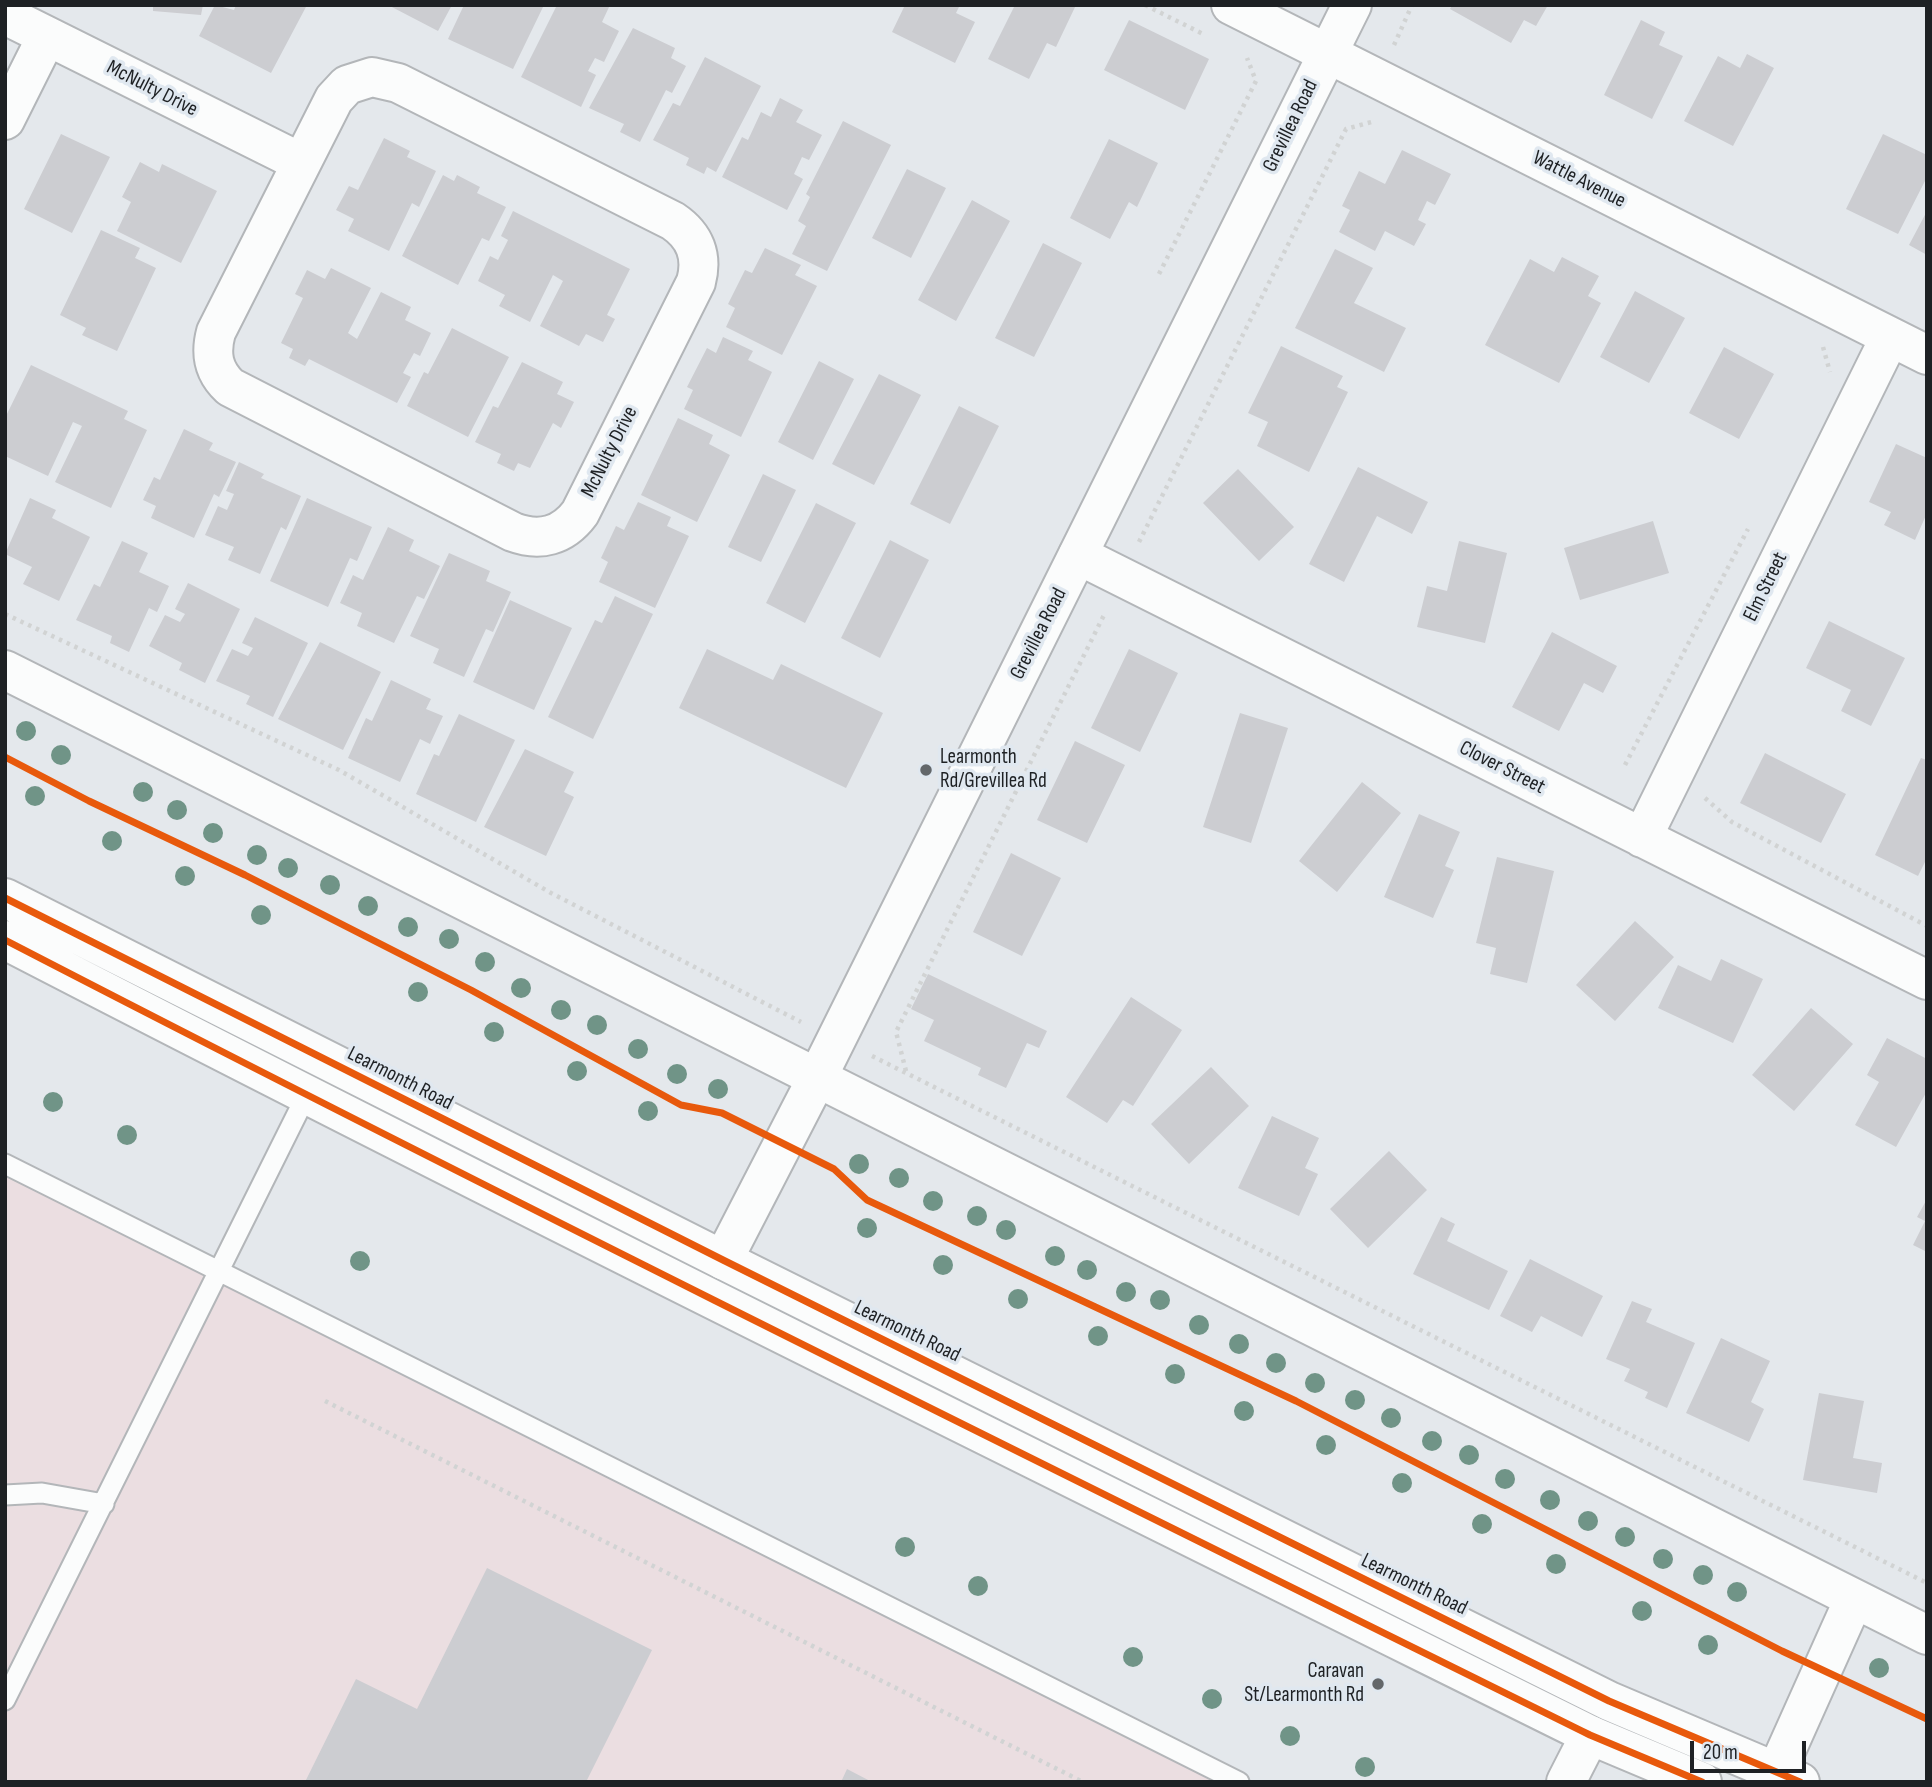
<!DOCTYPE html>
<style>
body{margin:0}
#map{position:relative;width:1932px;height:1787px;overflow:hidden;background:#e4e8ec;font-family:"Sofia Sans Condensed",sans-serif}
canvas{display:block}
.frame{position:absolute;inset:0;border:7px solid #1e2124;pointer-events:none}
.scale{position:absolute;left:1690px;top:1741px;width:116px;height:32px;box-sizing:border-box;border:4px solid #1e2124;border-top:0;padding-left:9px;font-size:21px;line-height:24px;white-space:nowrap;color:#1e2124;-webkit-text-stroke:5px #e0e8f0;paint-order:stroke}
</style>
<div id="map">
<canvas width="1932" height="1787"></canvas>
<div class="frame"></div>
<div class="scale">20 m</div>
</div>
<script>
const g = document.querySelector('canvas').getContext('2d');
g.lineJoin = 'round';
function paint(path, color) {
  g.fillStyle = color;
  g.fill(path, 'evenodd');
}
function stroke(path, color, width, dash) {
  g.strokeStyle = color;
  g.lineWidth = width;
  g.lineCap = dash ? 'butt' : 'round';
  g.setLineDash(dash || []);
  g.stroke(path);
}
function label(font, color, halo, rows, align = 'center') {
  g.font = font + ' "Sofia Sans Condensed",sans-serif';
  g.lineWidth = 7;
  g.setLineDash([]);
  g.textBaseline = 'middle';
  g.strokeStyle = halo;
  g.fillStyle = color;
  for (const [text, x, y, turn = 0] of rows) {
    g.save();
    g.translate(x, y);
    g.rotate((+turn || 0) * Math.PI / 180);
    g.textAlign = isNaN(turn) ? turn : align;
    if (halo) g.strokeText(text, 0, 0);
    g.fillText(text, 0, 0);
    g.restore();
  }
}
paint(new Path2D(`
 M5 1164 1239 1782H5Z`), '#ebdee1');
paint(new Path2D(`
 M153 5H203L201 15 153 11Z
 M215 5 234 10 236 5H307L271 73 199 36Z
 M388 5H452L438 31Z
 M464 5H544L513 69 448 39Z
 M557 5H610L602 22 619 31 604 62 595 58 588 71 596 75 581 107 521 77Z
 M905 5H960L956 13 975 22 955 63 892 32Z
 M1015 5H1076L1056 47 1047 43 1029 79 988 59Z
 M1452 5H1548L1536 26 1524 20 1511 43 1450 9Z
 M1129 20 1209 59 1185 110 1104 70Z
 M1641 20 1665 32 1659 45 1683 56 1652 119 1604 95Z
 M633 28 675 48 671 58 686 66 672 93 666 90 640 142 620 132 624 124 589 108Z
 M1747 54 1774 68 1733 146 1684 121 1718 56 1740 68Z
 M705 57 761 86 716 172 707 167 704 174 686 165 689 158 653 140 673 103 680 106Z
 M780 98 803 110 796 122 822 135 809 160 802 157 794 174 803 179 787 210 722 177 742 137 748 140 761 112 771 117Z
 M843 121 891 145 827 271 792 254 806 226 798 221 810 197 806 194Z
 M61 134 110 157 72 233 24 209Z
 M1883 134 1927 155V177L1898 234 1846 209Z
 M384 138 410 151 407 157 436 171 419 207 412 203 389 251 348 231 354 219 336 210 349 186 358 190Z
 M1109 139 1158 163 1137 207 1129 202 1110 239 1070 218Z
 M1402 150 1451 174 1435 205 1427 201 1418 220 1426 224 1414 246 1385 231 1375 251 1339 232 1350 210 1342 206 1359 171 1385 184Z
 M140 162 159 172 162 164 217 191 181 263 117 231 131 202 122 197Z
 M907 169 946 188 911 258 872 238Z
 M443 175 454 181 457 175 480 187 477 193 506 207 489 241 482 238 458 285 402 256Z
 M972 200 1010 221 956 321 918 300Z
 M513 211 630 269 607 315 615 319 603 342 586 334 579 346 540 326 563 281 553 275 530 322 499 306 505 295 478 281 490 256 498 260 508 240 501 236Z
 M1927 211V255L1909 245Z
 M101 230 140 248 135 258 156 268 117 351 82 335 86 328 60 315Z
 M1043 243 1082 263 1034 357 995 338Z
 M765 248 801 265 795 275 817 286 782 355 726 327 735 308 728 304 745 270 752 273Z
 M1335 249 1373 268 1354 303 1406 328 1384 372 1295 328Z
 M1562 257 1599 276 1588 296 1601 303 1559 383 1485 345 1530 259 1554 272Z
 M331 268 371 288 348 333 357 339 381 292 411 307 405 320 431 333 420 356 414 353 403 373 411 377 397 403 309 359 305 366 289 358 293 349 281 343 303 298 295 294 307 270 325 279Z
 M1635 291 1685 318 1649 383 1600 357Z
 M452 328 509 357 468 437 407 406 424 372 428 374Z
 M723 337 753 351 748 360 772 372 741 437 684 409 693 390 687 387 707 348 716 353Z
 M1281 346 1343 376 1337 387 1348 392 1309 472 1257 446 1268 422 1248 413Z
 M1724 347 1774 374 1739 439 1689 413Z
 M819 361 854 379 813 460 778 442Z
 M522 362 563 382 557 394 574 402 561 428 553 423 530 468 518 463 514 471 497 463 501 454 475 442 493 406 498 408Z
 M31 365 128 411 124 419 147 430 111 508 55 482 82 426 73 422 48 476 5 456V418Z
 M879 374 921 395 874 485 832 464Z
 M959 406 999 426 950 524 910 504Z
 M678 418 713 435 709 444 730 455 697 522 641 495Z
 M184 429 213 443 209 450 236 462 219 497 214 494 194 538 151 518 156 506 143 500 154 477 160 480Z
 M1896 444 1927 458V513L1915 540 1884 525 1891 512 1869 502Z
 M239 462 264 474 261 478 301 496 286 530 281 527 260 574 228 560 234 547 205 535 218 506 227 510 234 494 226 491Z
 M1358 467 1428 502 1412 534 1377 516 1344 582 1309 564Z
 M1238 469 1294 527 1259 561 1203 503Z
 M763 474 796 490 761 562 728 547Z
 M30 498 56 510 52 518 90 537 59 601 23 584 32 567 5 554Z
 M307 498 372 527 357 561 350 558 328 607 270 581Z
 M638 502 671 517 667 526 689 536 655 608 599 582 608 562 601 558 616 526 624 530Z
 M816 503 856 523 805 623 766 603Z
 M1653 521 1669 573 1580 600 1564 548Z
 M388 527 414 540 409 551 440 566 424 599 417 596 394 643 357 626 362 613 340 603 353 575 363 580Z
 M890 540 929 560 880 658 841 638Z
 M122 541 148 553 139 572 169 586 157 612 149 608 129 652 110 643 112 636 76 620 94 584 100 587Z
 M1459 541 1507 553 1485 643 1417 627 1427 586 1447 591Z
 M449 553 490 571 486 581 511 592 493 632 486 629 464 677 433 663 439 649 410 636Z
 M188 583 240 609 205 683 179 670 182 663 149 646 165 615 180 622 185 614 175 609Z
 M615 596 653 614 593 739 548 717 595 620 602 623Z
 M510 600 572 628 534 710 473 682Z
 M255 617 308 643 273 717 246 704 250 696 216 681 232 649 248 656 253 648 242 643Z
 M1829 621 1905 658 1871 726 1841 711 1851 690 1806 668Z
 M1552 632 1617 666 1603 693 1584 683 1559 731 1512 707Z
 M320 642 381 672 343 750 278 719Z
 M707 649 773 680 781 664 883 713 846 788 679 708Z
 M1129 649 1178 673 1140 752 1091 728Z
 M391 680 431 699 426 709 443 716 430 744 420 739 400 782 348 758 366 718 372 721Z
 M1240 713 1288 728 1251 843 1203 827Z
 M459 714 515 740 476 822 416 794 434 754 439 756Z
 M1075 741 1125 765 1087 843 1037 820Z
 M525 749 574 772 564 792 574 797 546 856 484 827Z
 M1765 753 1846 794 1821 843 1740 803Z
 M1921 758 1927 760V858L1918 876 1875 855Z
 M1362 782 1401 813 1337 892 1299 861Z
 M1419 814 1460 832 1445 866 1454 870 1433 918 1384 897Z
 M1011 853 1061 878 1022 956 973 932Z
 M1497 857 1554 871 1527 983 1490 974 1496 948 1476 943Z
 M1635 921 1674 957 1615 1021 1576 985Z
 M1721 959 1763 979 1733 1043 1658 1008 1678 965 1711 981Z
 M928 974 1047 1031 1039 1048 1027 1043 1006 1088 978 1075 981 1068 924 1041 934 1020 911 1009Z
 M1131 997 1182 1030 1133 1106 1123 1100 1107 1123 1066 1097Z
 M1811 1008 1853 1044 1794 1111 1752 1075Z
 M1887 1038 1927 1059V1091L1896 1147 1855 1125 1879 1082 1867 1075Z
 M1211 1067 1249 1106 1189 1164 1151 1124Z
 M1272 1116 1319 1138 1305 1168 1318 1174 1299 1216 1238 1188Z
 M1389 1151 1427 1190 1368 1248 1330 1209Z
 M1927 1199V1252L1913 1245 1925 1221 1917 1217Z
 M1441 1217 1455 1224 1447 1241 1508 1271 1489 1310 1413 1274Z
 M1530 1259 1603 1296 1582 1337 1541 1316 1532 1332 1500 1316Z
 M1632 1301 1652 1309 1646 1322 1695 1343 1667 1408 1645 1398 1648 1392 1624 1381 1630 1369 1606 1359Z
 M1721 1338 1770 1361 1751 1402 1764 1409 1749 1442 1686 1413Z
 M1819 1393 1864 1401 1853 1458 1882 1463 1877 1493 1803 1480Z
 M487 1568 652 1650 586 1782H305L356 1679 417 1709Z
 M847 1769 872 1782H841Z`), '#cccdd1');
const service = new Path2D(`
 M5 1164 1239 1782
 M5 1495 42 1493 104 1504
 M5 1700 306 1096`);
const minor = new Path2D(`
 M1231 5 1927 355
 M5 15 300 162
 M372 77 398 83 673 221C695 236 703 256 696 282L580 513C563 536 540 542 513 532L230 387C213 371 210 354 216 332L334 99 347 85Z
 M5 120 47 36
 M1078 555 1927 980
 M5 670 1927 1635
 M1642 838 1890 337
 M1772 1782 1854 1599`);
const tertiary = new Path2D(`
 M723 1260 817 1078 1352 5
 M1566 1782 1590 1735`);
const secondary = new Path2D(`
 M5 898 723 1260 1609 1701 1800 1782
 M5 940C531 1212 1061 1473 1590 1735L1702 1782`);
stroke(service, '#b3b6b9', 23);
stroke(minor, '#b3b6b9', 42);
stroke(tertiary, '#b3b6b9', 42);
stroke(secondary, '#b3b6b9', 42);
stroke(new Path2D(`
 M1145 5 1203 34
 M1394 45 1412 5
 M1159 274 1256 81 1247 58
 M1823 347 1830 372
 M1139 542 1346 129 1375 121
 M5 614 339 770 551 893 801 1022
 M1625 765 1748 529
 M1705 798 1732 822 1927 926
 M872 1056 1927 1583
 M906 1071 896 1032 1105 613
 M325 1401 1083 1782`), '#d1d3d3', 4.5, [3.5, 5]);
stroke(service, '#fbfcfc', 19);
stroke(minor, '#fbfcfc', 38);
stroke(tertiary, '#fbfcfc', 38);
stroke(secondary, '#fbfcfc', 38);
stroke(new Path2D(`
 M5 757 89 801 245 875 471 990 681 1105 722 1113 834 1169 867 1200 1296 1401 1782 1651 1927 1719
 M5 898 723 1260 1609 1701 1800 1782
 M5 940C531 1212 1061 1473 1590 1735L1702 1782`), '#e8590c', 7);
g.fillStyle = '#709487';
for (const [x, y] of [
 [26,731],
 [61,755],
 [143,792],
 [35,796],
 [177,810],
 [213,833],
 [112,841],
 [257,855],
 [288,868],
 [185,876],
 [330,885],
 [368,906],
 [261,915],
 [408,927],
 [449,939],
 [485,962],
 [521,988],
 [418,992],
 [561,1010],
 [597,1025],
 [494,1032],
 [638,1049],
 [577,1071],
 [677,1074],
 [718,1089],
 [53,1102],
 [648,1111],
 [127,1135],
 [859,1164],
 [899,1178],
 [933,1201],
 [977,1216],
 [867,1228],
 [1006,1230],
 [1055,1256],
 [360,1261],
 [943,1265],
 [1087,1270],
 [1126,1292],
 [1018,1299],
 [1160,1300],
 [1199,1325],
 [1098,1336],
 [1239,1344],
 [1276,1363],
 [1175,1374],
 [1315,1383],
 [1355,1400],
 [1244,1411],
 [1391,1418],
 [1432,1441],
 [1326,1445],
 [1469,1455],
 [1505,1479],
 [1402,1483],
 [1550,1500],
 [1588,1521],
 [1482,1524],
 [1625,1537],
 [905,1547],
 [1663,1559],
 [1556,1564],
 [1703,1575],
 [978,1586],
 [1737,1592],
 [1642,1611],
 [1708,1645],
 [1133,1657],
 [1879,1668],
 [1212,1699],
 [1290,1736],
 [1365,1767]
]) {
  g.beginPath();
  g.arc(x, y, 10, 0, 2 * Math.PI);
  g.fill();
}
for (const [x, y, r, color] of [
 [926,770,7,"#63676a"],
 [1378,1684,7,"#63676a"]
]) {
  const dot = new Path2D();
  dot.arc(x, y, r, 0, 2 * Math.PI);
  g.fillStyle = color;
  g.fill(dot);
  stroke(dot, '#e0e8f0', 2.5);
}
label('21px', '#1e2124', '#e0e8f0', [
 ["McNulty Drive",152,89,27],
 ["Grevillea Road",1291,126,-64],
 ["Wattle Avenue",1579,180,27],
 ["McNulty Drive",610,452,-63],
 ["Elm Street",1766,587,-64],
 ["Grevillea Road",1039,634,-63],
 ["Clover Street",1502,768,27],
 ["Learmonth Road",400,1079,27],
 ["Learmonth Road",907,1332,26],
 ["Learmonth Road",1414,1585,26]
]);
label('21px', '#1e2124', '#e0e8f0', [
 ["Learmonth",940,758],
 ["Rd/Grevillea Rd",940,782],
 ["Caravan",1364,1672,"right"],
 ["St/Learmonth Rd",1364,1696,"right"]
], 'left');
</script>
